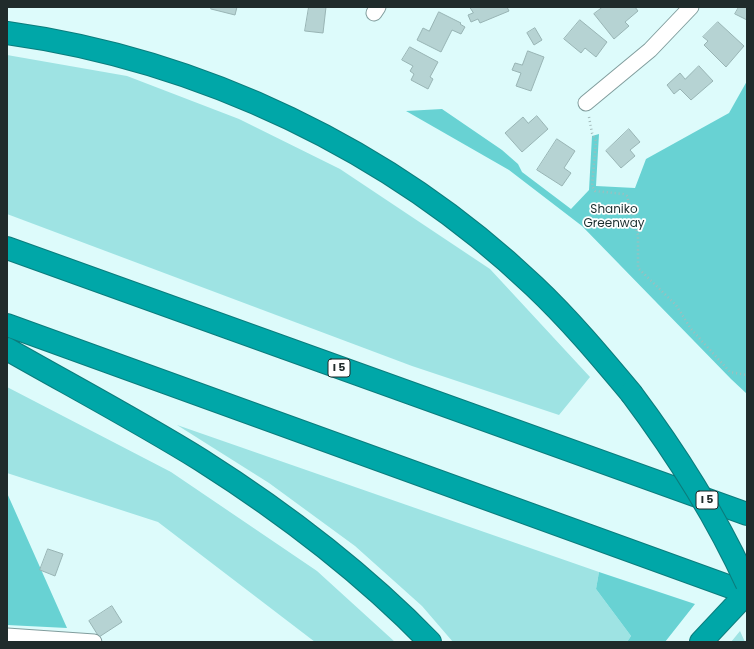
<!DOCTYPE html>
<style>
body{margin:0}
#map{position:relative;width:754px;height:649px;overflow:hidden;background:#ddfbfb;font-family:Poppins,sans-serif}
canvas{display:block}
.frame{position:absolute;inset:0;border:8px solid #202b2b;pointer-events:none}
</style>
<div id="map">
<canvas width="754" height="649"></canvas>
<div class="frame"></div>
</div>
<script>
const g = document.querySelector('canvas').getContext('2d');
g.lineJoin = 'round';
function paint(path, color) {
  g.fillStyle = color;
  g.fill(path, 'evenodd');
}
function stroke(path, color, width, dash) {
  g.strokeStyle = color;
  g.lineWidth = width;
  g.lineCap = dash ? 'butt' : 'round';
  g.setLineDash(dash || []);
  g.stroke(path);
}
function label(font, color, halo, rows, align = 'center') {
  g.font = font + ' Poppins,sans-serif';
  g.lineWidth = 3.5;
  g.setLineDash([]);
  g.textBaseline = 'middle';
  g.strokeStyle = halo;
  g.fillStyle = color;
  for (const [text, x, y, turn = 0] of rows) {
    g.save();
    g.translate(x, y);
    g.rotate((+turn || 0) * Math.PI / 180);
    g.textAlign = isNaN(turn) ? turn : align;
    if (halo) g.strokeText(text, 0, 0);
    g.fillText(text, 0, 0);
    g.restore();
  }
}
paint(new Path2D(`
 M7 55 127 76 239 119 340 169 490 269 590 377 559 415 412 366 7 214Z
 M7 387 171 472 317 571 395 642H315L158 522 7 473Z
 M177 425 599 572 596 589 631 636 627 642H453L422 606 355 546 269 483Z
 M740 631 745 642H731Z`), '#9ee3e3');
paint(new Path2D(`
 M747 81V394L731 379 582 226 509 170 406 111 442 109 502 150 518 164 522 172 571 209 589 190 592 136 599 134 596 186 635 188 646 159 729 113Z
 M7 493 67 628 7 625Z
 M599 572 695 604 665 642H627L631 636 596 589Z`), '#68d2d3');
const building = new Path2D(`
 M212 7H237L235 15 211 9Z
 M309 7H326L323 33 305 31Z
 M470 7H507L509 11 480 23 478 19 471 22 468 15 473 13Z
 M603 7H635L638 11 625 22 629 26 614 39 594 14Z
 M739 7H747V20L735 14Z
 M439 12 461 23 460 24 465 27 461 34 452 30 441 52 417 40 423 28 429 31Z
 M580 20 607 42 596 57 585 48 581 53 564 39Z
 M718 22 744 46 726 67 704 45 708 41 703 37Z
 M535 28 542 40 534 45 527 33Z
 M410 47 438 62 430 77 433 79 428 89 411 80 414 74 410 71 413 66 402 60Z
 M528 51 544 57 531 91 516 86 521 73 512 70 515 63 522 65Z
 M699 66 713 81 691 100 680 89 674 94 667 85 680 73 685 79Z
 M537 116 548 129 522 152 505 133 523 117 528 123Z
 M629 129 640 142 630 150 635 156 621 168 606 151Z
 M557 139 575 151 564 168 571 173 562 186 537 170Z
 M48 549 63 554 55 576 40 570Z
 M112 606 122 622 99 637 89 621Z`);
paint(building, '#b6d3d3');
stroke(building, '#98b4b4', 1);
const street = new Path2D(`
 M374 13 378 7
 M586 103 650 50 691 7
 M7 636 94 642`);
const highway = new Path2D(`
 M7 33C202 60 391 150 534 286 569 319 600 356 631 393
 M7 248 747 514
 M7 325 747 593
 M7 349C72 386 138 421 201 460 283 512 362 572 430 642
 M701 642 747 593`);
stroke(street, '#819d9d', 17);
stroke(highway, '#0b7c7c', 24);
stroke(new Path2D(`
 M589 117 592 133 596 141 592 186 595 191 623 194 627 196 638 235V268L676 305 691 329 730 372 747 375`), '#a4bcbc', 2.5, [1, 3]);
stroke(street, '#fff', 15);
stroke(highway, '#00a7a8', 22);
const highwayBridge = new Path2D(`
 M631 393C676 453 716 516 747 584`);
stroke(highwayBridge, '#0b7c7c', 24, []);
stroke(highwayBridge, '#00a7a8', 22);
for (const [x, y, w] of [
 [339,368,22],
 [707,500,22]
]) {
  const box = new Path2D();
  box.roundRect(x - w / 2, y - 9, w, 18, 3);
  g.fillStyle = '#fff';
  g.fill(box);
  stroke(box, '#202b2b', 1);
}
label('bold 11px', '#202b2b', null, [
 ["I 5",339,368],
 ["I 5",707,500]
]);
label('12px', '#1b2f2f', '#fff', [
 ["Shaniko",614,210],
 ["Greenway",614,224]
]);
</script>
